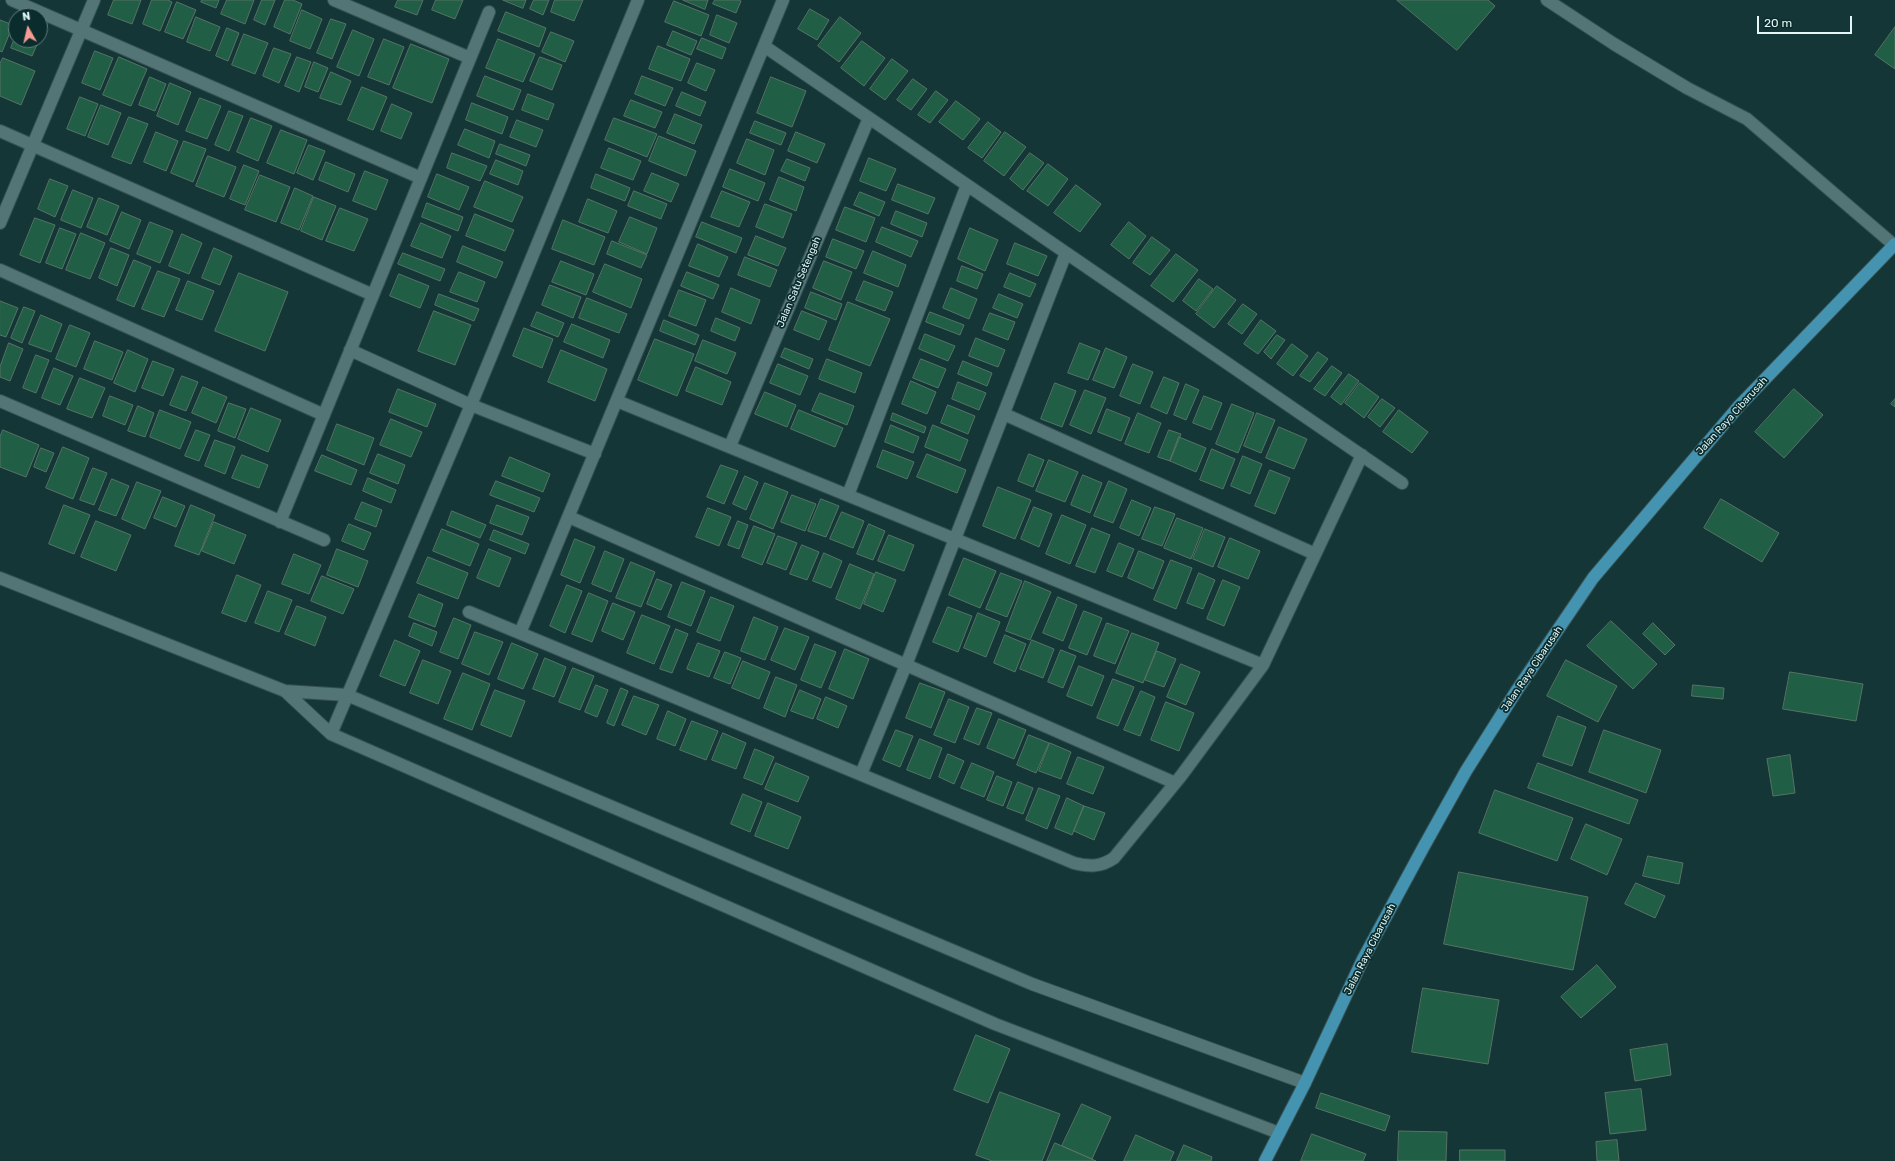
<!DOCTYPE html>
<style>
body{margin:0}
#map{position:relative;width:1895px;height:1161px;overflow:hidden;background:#153637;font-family:Rubik,sans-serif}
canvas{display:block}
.north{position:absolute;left:8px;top:8px;width:40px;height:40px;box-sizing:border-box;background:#0a2c2d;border:1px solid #617c7d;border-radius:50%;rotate:352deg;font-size:11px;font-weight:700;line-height:16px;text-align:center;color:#e3f5f5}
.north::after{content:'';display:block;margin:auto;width:14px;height:18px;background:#f59c93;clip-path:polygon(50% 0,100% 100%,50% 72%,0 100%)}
.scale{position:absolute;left:1757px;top:16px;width:95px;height:18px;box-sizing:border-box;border:2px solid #e3f5f5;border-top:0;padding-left:5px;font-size:12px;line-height:14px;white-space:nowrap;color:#e3f5f5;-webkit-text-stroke:3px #0a2c2d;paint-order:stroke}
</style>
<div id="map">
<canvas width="1895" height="1161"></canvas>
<div class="north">N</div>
<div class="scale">20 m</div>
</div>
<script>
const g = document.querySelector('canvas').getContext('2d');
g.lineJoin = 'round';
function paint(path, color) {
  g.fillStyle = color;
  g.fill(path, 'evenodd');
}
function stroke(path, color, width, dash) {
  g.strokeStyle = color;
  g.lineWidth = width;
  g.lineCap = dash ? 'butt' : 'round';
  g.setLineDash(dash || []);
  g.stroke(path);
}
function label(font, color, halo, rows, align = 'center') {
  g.font = font + ' Rubik,sans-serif';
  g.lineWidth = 3.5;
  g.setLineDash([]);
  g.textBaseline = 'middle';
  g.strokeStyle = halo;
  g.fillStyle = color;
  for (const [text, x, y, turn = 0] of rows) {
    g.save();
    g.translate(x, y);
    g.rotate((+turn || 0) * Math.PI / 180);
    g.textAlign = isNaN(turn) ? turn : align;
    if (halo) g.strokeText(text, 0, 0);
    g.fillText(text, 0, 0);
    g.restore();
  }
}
const building = new Path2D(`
 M114 0H141L132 24 108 15Z
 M152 0H168L172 2 160 31 143 24Z
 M202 0H219L216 8 201 2Z
 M227 0H254L245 24 221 14Z
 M262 0H275L265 25 254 20Z
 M285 0H293L302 4 290 34 274 27Z
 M398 0H423L417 15 395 7Z
 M436 0H463L455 19 432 10Z
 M503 0H526L523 8Z
 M534 0H549L543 15 530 9Z
 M555 0H583L574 21 551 12Z
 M683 0H708L705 9Z
 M715 0H739L741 1 736 13 713 4Z
 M1397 0H1488L1495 6 1457 50Z
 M674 1 709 15 701 36 665 22Z
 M177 2 196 10 183 39 165 32Z
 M810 9 829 20 817 40 798 29Z
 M302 10 322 19 310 49 290 41Z
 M506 12 546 28 539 47 498 31Z
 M717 15 737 23 729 43 710 35Z
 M196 17 220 27 210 51 187 42Z
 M840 17 861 33 839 62 818 46Z
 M331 19 346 24 332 59 317 53Z
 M0 20 13 25 2 52 0 51Z
 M1895 27V69L1875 55Z
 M227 28 239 33 228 61 216 56Z
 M353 30 374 39 359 76 337 67Z
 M673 31 697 41 691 55 667 45Z
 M551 32 574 41 565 62 542 52Z
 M244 34 268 43 255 74 232 65Z
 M16 35V40H39L32 56 11 48Z
 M702 38 726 48 722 59 697 49Z
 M384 39 404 47 389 85 368 77Z
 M498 39 535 54 523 82 486 68Z
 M862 41 885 58 864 86 841 68Z
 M411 44 449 59 432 103 393 88Z
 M658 46 690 59 681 81 649 69Z
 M274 48 291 54 279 83 263 76Z
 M95 51 113 58 100 90 82 83Z
 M119 57 147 69 131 106 103 95Z
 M297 57 311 62 299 92 285 86Z
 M540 57 562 65 552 90 530 81Z
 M3 58 35 71 21 105 0 96V64Z
 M892 59 908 71 885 100 870 89Z
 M314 62 328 68 318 92 305 87Z
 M697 63 715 70 706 91 688 83Z
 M331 72 351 81 341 105 320 98Z
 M485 76 521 90 513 110 477 96Z
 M642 76 673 88 665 106 635 94Z
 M150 77 166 84 155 111 139 105Z
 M771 77 806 91 792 127 757 113Z
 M913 79 927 89 911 110 897 100Z
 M170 83 191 92 178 125 157 116Z
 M362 87 387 97 373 130 348 120Z
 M936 91 948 100 930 123 918 115Z
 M682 92 706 102 700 116 676 106Z
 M528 94 554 104 548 120 522 110Z
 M80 97 98 104 85 136 67 129Z
 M200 98 221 106 207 139 186 131Z
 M631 100 662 112 655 128 624 116Z
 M956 101 980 119 963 140 939 122Z
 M472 103 508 117 502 134 466 120Z
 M392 104 412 113 401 139 381 131Z
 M101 105 121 113 108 145 88 137Z
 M229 111 243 116 229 151 215 145Z
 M675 114 702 125 694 144 667 133Z
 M129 117 148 124 131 164 112 157Z
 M251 118 272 126 258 161 237 152Z
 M614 118 657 134 647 157 605 140Z
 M517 120 543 130 536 147 510 137Z
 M755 121 786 133 781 145 750 133Z
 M988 122 1001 132 982 158 968 148Z
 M465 129 495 141 489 158 458 145Z
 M281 130 307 140 294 174 267 163Z
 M156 132 178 141 166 171 144 162Z
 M796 132 825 144 817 163 788 151Z
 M1005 132 1026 147 1004 176 984 161Z
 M659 136 696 151 686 176 649 161Z
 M747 139 774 150 765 175 737 163Z
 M184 141 206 149 193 182 171 173Z
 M500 144 530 155 526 166 496 154Z
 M309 145 325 151 313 180 297 173Z
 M609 148 641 161 633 180 601 168Z
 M452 153 487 166 480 181 447 168Z
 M1030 153 1044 163 1023 190 1010 179Z
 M208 156 236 167 224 197 196 186Z
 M869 158 896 169 886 191 860 181Z
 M787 159 810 168 805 181 781 171Z
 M496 160 523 171 518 185 490 174Z
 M326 162 355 174 348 192 319 180Z
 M1048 164 1068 179 1048 206 1027 191Z
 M244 165 259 171 245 205 230 199Z
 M730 169 765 183 758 201 723 187Z
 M365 171 388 180 376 210 353 201Z
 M652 173 679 184 671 202 644 191Z
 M437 174 469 187 459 210 428 197Z
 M596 174 630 188 625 201 591 188Z
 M260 175 290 187 276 222 245 210Z
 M779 177 804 187 796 211 770 200Z
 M50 179 68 186 55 217 38 209Z
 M485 181 523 197 512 222 474 207Z
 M898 184 935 198 928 214 892 200Z
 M1076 185 1101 204 1080 232 1054 213Z
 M295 188 313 196 299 230 281 223Z
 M73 190 93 198 81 228 61 220Z
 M634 191 667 204 661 219 628 206Z
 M722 191 750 202 739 227 711 217Z
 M860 192 885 202 879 216 854 205Z
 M314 197 336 206 322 240 301 231Z
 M99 198 119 206 107 235 87 227Z
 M588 199 617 211 608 233 579 222Z
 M427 203 463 217 458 231 422 217Z
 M765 204 792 214 783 238 756 227Z
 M845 207 875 218 866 242 836 230Z
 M340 208 368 219 354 251 326 241Z
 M896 211 927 223 922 237 891 224Z
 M122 212 141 220 129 249 110 241Z
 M475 214 514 230 505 251 466 236Z
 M630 217 657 228 647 254 619 242Z
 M35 218 55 225 40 263 20 255Z
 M563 220 605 237 594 265 552 249Z
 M150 222 173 231 160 263 137 254Z
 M702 222 742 238 736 253 696 237Z
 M1129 222 1146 236 1129 259 1111 245Z
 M421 223 451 236 442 258 411 246Z
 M882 227 918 241 911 257 876 242Z
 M60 228 76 234 62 269 46 263Z
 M970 228 998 240 985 271 958 259Z
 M81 233 105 243 90 279 66 270Z
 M182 234 202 243 189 274 169 266Z
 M756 236 786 248 778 266 748 255Z
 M1152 237 1170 250 1150 275 1133 263Z
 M833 239 864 251 856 269 826 257Z
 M612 241 647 255 641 268 607 254Z
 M1015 243 1047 256 1038 276 1007 264Z
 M698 244 728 257 719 277 689 266Z
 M463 246 503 262 496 278 457 262Z
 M111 248 129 255 117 286 99 278Z
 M214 248 232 256 220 285 202 278Z
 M873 251 906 265 898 287 864 273Z
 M403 253 445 269 440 281 398 264Z
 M1176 254 1198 270 1173 302 1151 286Z
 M745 257 777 270 770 287 738 275Z
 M134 260 151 267 134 307 117 300Z
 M561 261 594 274 586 295 552 282Z
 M824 261 852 272 841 300 813 288Z
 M605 264 642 279 631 308 593 292Z
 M962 266 983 274 977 289 957 281Z
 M158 271 180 279 164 317 142 309Z
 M459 272 485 282 477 302 450 292Z
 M687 272 719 285 713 299 681 286Z
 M239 273 288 292 265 351 215 331Z
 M1010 273 1036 284 1030 297 1004 287Z
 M399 274 429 286 420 308 390 296Z
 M1199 279 1213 289 1196 311 1183 301Z
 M188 281 214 291 202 320 176 310Z
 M864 281 893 292 885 311 856 300Z
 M550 285 581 297 573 318 542 305Z
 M1217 286 1236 300 1214 328 1196 314Z
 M731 288 760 300 751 324 722 312Z
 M951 288 977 299 969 319 943 308Z
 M679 290 706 300 696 326 669 316Z
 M811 292 842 304 836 320 805 308Z
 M439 294 479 309 474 321 435 305Z
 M999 294 1023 304 1017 318 993 308Z
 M587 298 627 314 619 333 579 318Z
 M0 301 18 308 6 337 0 335Z
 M848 302 890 319 870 366 829 350Z
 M1243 304 1257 314 1242 334 1228 324Z
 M24 307 35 311 22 343 11 338Z
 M434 311 471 325 455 365 418 351Z
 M802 311 827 321 819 340 794 330Z
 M537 312 564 323 558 337 531 326Z
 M930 312 964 325 960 335 926 322Z
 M990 313 1015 322 1008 340 983 330Z
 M41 315 62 324 51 352 29 344Z
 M716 318 740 328 735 341 711 331Z
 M664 320 699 335 695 345 660 331Z
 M1261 320 1276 331 1258 354 1244 344Z
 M572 324 610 340 603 358 564 342Z
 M70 325 90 333 76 367 56 359Z
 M524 328 553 339 542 368 513 356Z
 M925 334 955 346 948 361 919 349Z
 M1277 335 1285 340 1271 359 1264 352Z
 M976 338 1005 350 998 367 969 356Z
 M655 339 694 354 677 396 638 380Z
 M703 340 736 353 727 374 695 361Z
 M95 341 123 352 112 380 84 369Z
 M9 343 23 349 10 381 0 377V367Z
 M1080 343 1100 351 1088 380 1068 373Z
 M1292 344 1308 356 1293 376 1277 364Z
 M785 348 813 359 809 369 781 357Z
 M1106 348 1127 357 1114 388 1093 380Z
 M128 350 148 359 135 392 114 383Z
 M561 350 607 369 595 401 548 382Z
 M1318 352 1328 359 1310 382 1300 376Z
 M36 355 49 360 36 393 23 388Z
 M827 359 862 373 855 393 819 379Z
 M921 359 946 369 938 388 913 378Z
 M153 361 174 369 163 396 142 388Z
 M963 361 992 373 987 386 958 374Z
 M778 364 808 376 800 395 770 383Z
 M1133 364 1153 372 1140 404 1120 396Z
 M1332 366 1342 373 1325 396 1314 389Z
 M696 367 731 382 722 405 686 391Z
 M54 368 73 376 60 405 42 398Z
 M1349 374 1359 381 1341 405 1331 397Z
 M182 376 198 382 186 411 170 405Z
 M1164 377 1179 383 1167 414 1151 407Z
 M80 378 105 388 92 418 67 409Z
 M911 381 936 392 927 414 902 404Z
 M958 382 986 393 979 410 952 399Z
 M1055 383 1076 391 1062 427 1041 419Z
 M1360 383 1379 397 1364 418 1345 403Z
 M1186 384 1199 390 1186 420 1174 415Z
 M203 387 227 397 216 423 192 413Z
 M398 389 436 404 427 427 389 412Z
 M1794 389 1823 415 1784 458 1755 432Z
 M1085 390 1106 398 1091 434 1070 425Z
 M765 392 796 405 787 427 755 414Z
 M820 393 854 406 847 425 812 411Z
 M110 396 133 405 125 425 103 416Z
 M1204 396 1222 403 1211 430 1193 423Z
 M1382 399 1395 408 1380 427 1368 417Z
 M1895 399V407L1891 404Z
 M229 403 246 409 235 438 218 431Z
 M1232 404 1254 413 1238 453 1216 444Z
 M948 405 975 416 968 434 941 423Z
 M138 406 154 413 145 437 128 431Z
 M251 408 281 420 268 452 238 439Z
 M1107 409 1130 418 1121 441 1098 432Z
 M160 410 191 422 180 449 150 437Z
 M799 410 843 428 835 447 791 429Z
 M1399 410 1428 432 1412 453 1383 432Z
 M893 413 926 427 924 433 891 420Z
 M1138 413 1161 423 1149 453 1125 444Z
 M1257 413 1275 420 1261 453 1244 446Z
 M391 419 422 432 411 457 380 445Z
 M337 424 374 438 364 465 327 450Z
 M891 425 919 437 913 453 885 442Z
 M933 425 968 440 960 461 925 447Z
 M1279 427 1307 439 1294 469 1266 458Z
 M3 430 39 445 26 477 0 467V437Z
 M196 430 210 435 199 461 185 456Z
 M1169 430 1181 434 1170 461 1158 457Z
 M1179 437 1206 448 1196 472 1170 461Z
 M215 440 235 447 225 474 205 466Z
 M63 447 89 458 73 499 46 488Z
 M41 448 54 453 46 472 34 467Z
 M1212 449 1235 459 1223 489 1200 480Z
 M883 450 914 462 907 479 877 467Z
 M378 454 405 465 398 484 370 473Z
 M927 454 966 470 957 493 917 477Z
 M1029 454 1044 460 1033 487 1018 481Z
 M242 455 268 465 259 488 232 478Z
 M322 455 357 470 351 485 315 471Z
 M1243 456 1262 464 1250 494 1231 486Z
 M510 457 550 474 543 492 502 476Z
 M1049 460 1078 472 1065 502 1036 491Z
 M721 465 738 471 724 504 707 497Z
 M93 468 107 473 94 505 80 500Z
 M1270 470 1290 478 1275 514 1255 506Z
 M1083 475 1102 483 1090 513 1071 505Z
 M745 476 758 482 746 510 733 504Z
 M368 478 396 490 391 503 363 491Z
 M112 479 129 486 116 516 99 510Z
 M496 481 540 498 534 512 490 495Z
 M1109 481 1127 489 1113 523 1094 516Z
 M137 482 161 491 145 529 122 519Z
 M765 483 788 492 773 529 750 519Z
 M998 487 1031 500 1015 539 983 526Z
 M792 495 816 504 805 531 781 522Z
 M163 497 185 506 176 527 154 518Z
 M821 499 839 506 826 537 808 531Z
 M1721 499 1779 533 1762 562 1704 528Z
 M1132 500 1151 508 1139 536 1120 528Z
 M362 502 382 510 376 527 355 519Z
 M64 505 90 515 74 554 49 544Z
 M191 505 215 515 199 555 175 546Z
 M497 505 529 517 522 535 490 523Z
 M1034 507 1052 514 1039 547 1021 539Z
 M1155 507 1175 514 1162 546 1142 539Z
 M708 508 731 517 719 546 696 537Z
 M452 511 486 525 480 538 447 525Z
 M842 512 864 521 853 548 830 539Z
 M1062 515 1086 525 1070 564 1046 554Z
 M1177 518 1203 528 1191 559 1164 548Z
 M96 521 131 535 116 571 81 557Z
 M738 521 748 525 739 549 728 545Z
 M214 522 246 535 234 564 202 551Z
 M349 524 371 533 364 550 342 541Z
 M869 524 885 531 873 560 857 554Z
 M754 526 775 534 762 565 742 557Z
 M1092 528 1110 535 1095 573 1076 566Z
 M442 529 479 544 470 566 433 551Z
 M1205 529 1225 537 1213 567 1193 559Z
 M494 530 529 544 525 554 490 540Z
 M889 535 914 545 904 571 878 561Z
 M778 536 797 543 786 570 767 563Z
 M1230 538 1260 551 1248 579 1218 567Z
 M575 539 595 547 580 583 561 575Z
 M1119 543 1134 549 1122 577 1107 571Z
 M802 545 819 552 807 580 790 574Z
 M337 549 368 561 358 587 327 575Z
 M489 549 511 558 499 587 477 578Z
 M605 551 624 559 611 592 592 584Z
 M1139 551 1164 561 1153 589 1128 578Z
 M824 553 842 561 831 588 813 581Z
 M294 554 321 565 309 594 282 584Z
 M428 557 468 573 458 599 417 583Z
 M964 558 996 571 980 608 949 595Z
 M1171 560 1192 568 1176 609 1154 600Z
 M631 562 655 572 641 607 616 598Z
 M850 564 874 574 860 609 836 599Z
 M876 572 896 580 883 612 864 604Z
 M1001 573 1022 581 1007 617 986 609Z
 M1199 573 1215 580 1203 609 1187 603Z
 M237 575 261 585 246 622 222 613Z
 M322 576 354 589 343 614 311 601Z
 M657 579 672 585 661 610 647 604Z
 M1223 580 1240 587 1224 626 1207 619Z
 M1025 581 1051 592 1030 640 1006 631Z
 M682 582 705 591 691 626 668 617Z
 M567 585 582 591 565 633 550 626Z
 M268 591 292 600 279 632 255 623Z
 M589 593 608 601 592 642 572 634Z
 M419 594 443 604 435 627 409 617Z
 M711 597 734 606 720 641 697 632Z
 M1058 597 1077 605 1063 641 1043 633Z
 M613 603 635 612 623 640 602 631Z
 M297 606 326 617 315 646 285 634Z
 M948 607 972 616 958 652 933 642Z
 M1084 611 1102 618 1087 655 1069 648Z
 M978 613 1000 622 986 657 964 648Z
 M642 615 670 626 654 664 627 653Z
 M754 617 778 627 765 660 741 651Z
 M454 618 471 625 458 659 440 652Z
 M1611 621 1657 664 1633 689 1587 646Z
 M414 623 437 632 432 646 409 636Z
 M1107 623 1129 631 1115 664 1094 656Z
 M1653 623 1675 645 1665 655 1643 634Z
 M785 628 809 637 795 670 771 660Z
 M676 629 688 634 672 673 660 669Z
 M475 632 503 642 489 675 462 664Z
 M1132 633 1159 643 1143 683 1116 673Z
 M1005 635 1026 644 1015 672 994 663Z
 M395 640 420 651 405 686 380 676Z
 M1032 640 1054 649 1043 678 1020 669Z
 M512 643 538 654 523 689 498 679Z
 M698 643 720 651 709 677 687 669Z
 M815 644 836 652 821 688 801 680Z
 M845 649 869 659 853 699 829 689Z
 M1061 650 1076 656 1063 688 1048 682Z
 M1157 651 1176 659 1164 687 1145 680Z
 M725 652 741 658 730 684 714 678Z
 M545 658 566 667 554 697 533 689Z
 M423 660 451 671 438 704 410 693Z
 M1566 660 1617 686 1598 722 1547 696Z
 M743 661 770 672 759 699 732 688Z
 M1181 664 1200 672 1186 705 1167 697Z
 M1079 666 1104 676 1092 706 1067 696Z
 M573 668 594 676 580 710 559 702Z
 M1790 672 1863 684 1856 721 1783 709Z
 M463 673 490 684 472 730 444 719Z
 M776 677 797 685 785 717 764 708Z
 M1113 679 1134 687 1118 726 1097 718Z
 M920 683 945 692 931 728 906 718Z
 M596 685 608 690 597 717 585 712Z
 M1693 685 1724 688 1723 699 1692 696Z
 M621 688 628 691 614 726 607 723Z
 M495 690 525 701 511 737 481 725Z
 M800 690 821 699 813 719 791 711Z
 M1141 691 1155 697 1140 736 1124 730Z
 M634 696 659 705 646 735 622 725Z
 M826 697 847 706 838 728 817 719Z
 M949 699 969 707 955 743 934 735Z
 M1166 702 1194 713 1179 751 1151 740Z
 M977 708 992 713 979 745 964 739Z
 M668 711 686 719 675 746 657 739Z
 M1558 716 1586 727 1572 766 1543 756Z
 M999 719 1026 730 1014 759 987 748Z
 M692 721 718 731 706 760 680 750Z
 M896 730 913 736 900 767 883 760Z
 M1604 730 1661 750 1646 793 1589 772Z
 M723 733 746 743 736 769 712 760Z
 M1029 735 1049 743 1036 773 1017 765Z
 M920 739 942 748 930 779 907 770Z
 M1050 743 1071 752 1061 779 1039 771Z
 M755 749 774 757 762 785 744 778Z
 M948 754 964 761 954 784 939 777Z
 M1790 755 1795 793 1773 796 1767 759Z
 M1078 757 1104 767 1093 794 1067 784Z
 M776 763 809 777 798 802 765 789Z
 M972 763 994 772 984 797 961 788Z
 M1538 763 1638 800 1629 824 1528 788Z
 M997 776 1012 782 1003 806 987 800Z
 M1018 782 1033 788 1023 814 1007 808Z
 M1039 788 1060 796 1047 829 1026 820Z
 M1495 790 1573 818 1557 861 1479 833Z
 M743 794 762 802 750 832 731 824Z
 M1067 798 1084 806 1072 835 1055 828Z
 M768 803 801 817 788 849 755 836Z
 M1084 806 1105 813 1094 840 1074 831Z
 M1586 824 1622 839 1607 875 1571 859Z
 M1648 856 1683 863 1679 884 1643 876Z
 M1459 872 1588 897 1573 970 1444 944Z
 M1636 883 1665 896 1655 918 1625 904Z
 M1597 965 1616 987 1581 1018 1561 997Z
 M1423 988 1499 1000 1488 1064 1412 1052Z
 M976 1035 1010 1049 988 1103 954 1090Z
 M1667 1044 1671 1075 1635 1081 1630 1050Z
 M1641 1089 1646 1130 1610 1134 1605 1093Z
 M1000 1092 1060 1114 1042 1161H992L976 1155Z
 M1321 1093 1390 1116 1385 1131 1316 1108Z
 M1082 1104 1111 1117 1092 1159 1062 1146Z
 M1399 1131 1447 1132 1446 1161H1398Z
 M1312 1134 1366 1154 1363 1161H1301Z
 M1136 1135 1174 1152 1170 1161H1124Z
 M1617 1140 1619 1161H1597L1596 1142Z
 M1055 1143 1062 1146 1096 1161H1047Z
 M1184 1145 1212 1157 1211 1161H1177Z
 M1460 1150H1505V1161H1460Z`);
paint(building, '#205e45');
stroke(building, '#577365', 1);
const street = new Path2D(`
 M12 0 421 178
 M334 0 470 58
 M1547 0 1614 44 1687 88 1747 119 1894 245
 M764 46 1402 483
 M0 131 373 295
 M0 223 94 0
 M0 270 324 415
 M350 350 471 405 595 454
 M0 401 324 540
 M617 401 1263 665
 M1004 414 1315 554
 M730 446 869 118
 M848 495 967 185
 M569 517 1175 783
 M280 522 489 12
 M0 578 285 691 347 695 1032 984 1305 1083
 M469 612 1074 863C1089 867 1101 867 1114 858L1181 776 1263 665 1362 455
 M520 633 783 0
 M285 691 331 734 995 1024 1279 1133
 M331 734 471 405 638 0
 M861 774 906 665 1066 253`);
const primary = new Path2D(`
 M1265 1161 1305 1083 1363 959 1423 848 1466 771 1517 690 1593 578 1739 406 1895 244`);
stroke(street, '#365152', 14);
stroke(primary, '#365152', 14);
stroke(street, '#547576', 12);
stroke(primary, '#4493b1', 12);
label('10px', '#e3f5f5', '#0a2c2d', [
 ["Jalan Satu Setengah",799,282,-67],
 ["Jalan Raya Cibarusah",1732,416,-48],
 ["Jalan Raya Cibarusah",1532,669,-56],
 ["Jalan Raya Cibarusah",1370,949,-63]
]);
</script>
